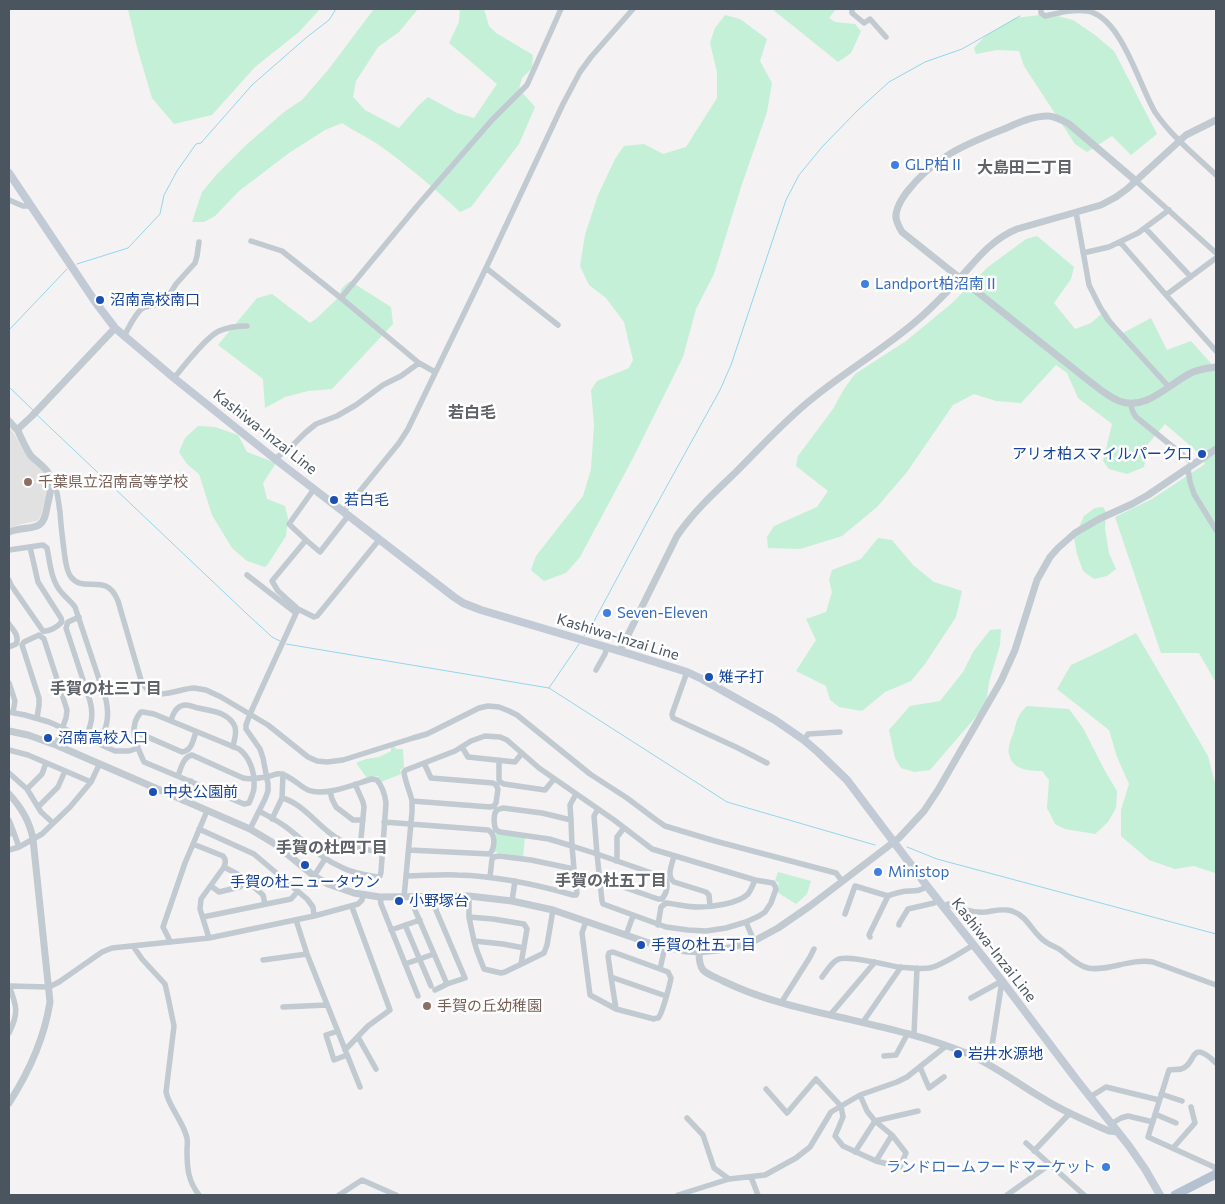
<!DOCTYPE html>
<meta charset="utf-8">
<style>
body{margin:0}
#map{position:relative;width:1225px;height:1204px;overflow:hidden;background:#f4f2f2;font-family:Commissioner,sans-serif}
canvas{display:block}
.frame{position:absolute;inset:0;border:10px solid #4a5560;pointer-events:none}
</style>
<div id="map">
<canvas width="1225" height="1204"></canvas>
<div class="frame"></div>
</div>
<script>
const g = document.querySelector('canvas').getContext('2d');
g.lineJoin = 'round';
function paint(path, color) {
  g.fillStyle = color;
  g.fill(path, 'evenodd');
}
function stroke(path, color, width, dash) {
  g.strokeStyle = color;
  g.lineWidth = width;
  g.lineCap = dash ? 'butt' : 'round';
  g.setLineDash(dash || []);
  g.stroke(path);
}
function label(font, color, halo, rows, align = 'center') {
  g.font = font + ' Commissioner,"Noto Sans JP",sans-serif';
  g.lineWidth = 5;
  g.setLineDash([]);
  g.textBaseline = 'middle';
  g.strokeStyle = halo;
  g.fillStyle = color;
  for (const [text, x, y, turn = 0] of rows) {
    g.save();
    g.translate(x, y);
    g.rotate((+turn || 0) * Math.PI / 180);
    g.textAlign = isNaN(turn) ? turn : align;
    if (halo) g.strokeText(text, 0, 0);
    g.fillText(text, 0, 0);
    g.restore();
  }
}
paint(new Path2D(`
 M9 427 15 435 23 450 31 460 42 469 47 477 48 487 41 516 37 521 22 524 9 528Z`), '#e2e1e1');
paint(new Path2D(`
 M128 9H320L299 32 255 67 212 115 174 124 152 98 137 47Z
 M374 9H418L399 32 378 47 356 81 353 97 365 110 399 128 418 106 428 97 457 113 474 118 497 84 449 43 459 22 460 9H484L489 26 496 33 533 55 532 68 522 78 519 89 535 107 519 144 471 207 460 212C434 188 407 165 379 145 367 137 354 131 342 123L325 130 289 153 239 191 215 216 204 222H192L202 192 217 174 245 146 284 112 302 100 328 70Z
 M772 9H836L829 18 835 22 855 24 861 31 851 53 838 62Z
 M1049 14 1073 20 1095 35 1114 51 1157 134 1131 155 1112 136 1087 152 1075 144 1024 66 1019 51 997 50 976 54 974 48 985 36 1015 18Z
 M725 15 740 19 767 39 760 61 772 83 767 112 741 187 714 274 696 309 683 357 633 458 580 557 566 573 544 581 531 570 536 556 583 496 591 469 594 425 591 390 597 381 629 368 633 360 624 322 606 298 589 285 580 266 585 235 598 195 615 159 624 146 644 144 663 154 686 147 717 98V72L710 43 715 28Z
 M1037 236 1074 267 1071 279 1054 303 1075 329 1091 323 1106 310 1121 334 1151 318 1167 350 1191 341 1216 369V683L1199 653H1161L1115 517 1152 499 1205 464 1194 449 1165 424 1148 444 1144 467 1127 474 1109 469 1103 461 1112 424 1078 398 1067 373 1056 365 1021 403 996 401 974 394 953 405 907 472 877 507 842 536 800 549 768 548 767 537 774 526 817 507 828 491 796 466 798 456 833 409 844 389 855 374 906 341 951 304 988 267 1026 239Z
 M350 281 391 307 393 324 332 389 308 391 285 397 265 408 263 379 218 345 257 298 272 294 310 323 317 318 338 298 342 288Z
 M198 426 215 427 238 435 247 452 276 463 263 483 267 499 285 506 288 518 286 536 268 564 265 567 247 561 232 548 212 515 199 474 187 464 179 452 185 438Z
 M1103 507 1106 512 1105 529 1109 553 1116 569 1107 576 1094 579 1083 571 1077 554 1074 538 1084 516 1095 508Z
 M878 538 892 540 913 565 934 582 962 591 956 617 925 664 911 681 885 692 862 711 839 707 830 700 826 686 796 671 816 640 806 619 826 612 832 592 829 580 832 570 861 559Z
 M1001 629 1000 645 989 682 986 705 930 770 914 772 901 768 895 758 889 730 910 706 940 701 963 672 973 652 990 630Z
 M1136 633 1208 756 1216 787V875L1215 873 1194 866 1175 869 1149 860 1121 836V810L1129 784 1117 757 1109 730 1057 689 1071 665 1099 652Z
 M1027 706 1069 709 1083 728 1105 771 1117 791 1116 808 1108 822 1095 834 1065 829 1055 824 1047 808 1049 780 1042 771C1029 771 1012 770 1009 754 1007 747 1012 737 1014 731 1017 720 1018 714 1027 706Z
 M394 746 396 749H403L404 768 400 770 401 774 381 782 378 776 367 778 356 763 366 759 379 757 391 751V747Z
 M496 833 525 837 523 857 494 852Z
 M778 872 811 881 807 894 796 904 777 892 779 883 775 881Z`), '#c3f0d6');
stroke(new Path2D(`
 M77 264 128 248 160 214 164 195 177 171 196 144 201 143 252 85 307 37 329 20 336 9
 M9 330 67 269
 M9 387 34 411
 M36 414 247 614 272 637 280 641
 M584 636 592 625 652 513 720 390 731 365 786 200 799 175 822 147 857 111 889 82 925 62 962 49 1020 16
 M286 644 549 688 727 802 875 845
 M549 688 579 644
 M907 847 937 859 1216 934`), '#92d6eb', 1);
stroke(new Path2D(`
 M852 9V13L864 23 870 19 886 37
 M1041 9V13L1045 16C1058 13 1073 9 1087 11 1121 16 1139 85 1155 112 1171 136 1195 155 1216 175
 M1136 181 1216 253
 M9 200 23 206H31
 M1076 212 1089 285 1100 307 1108 320 1169 387
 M1145 228 1191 277
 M251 241 282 251 341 298 419 363 435 372
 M1120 242 1166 295 1216 351
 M1083 253 1109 247 1138 233 1169 210
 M486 268 558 325
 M1166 295 1216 258
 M341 298 418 205 492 120 527 85 561 9
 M124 337C127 330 137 311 143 308 149 305 157 306 164 303L176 284 195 263 197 256 199 242
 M174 378C184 366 206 337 219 331 228 327 237 326 247 326
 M1130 403 1133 412 1136 417 1194 464
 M275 459 294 444 305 433 316 424 337 416 356 405 383 385 401 376 419 363
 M1188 469 1190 482 1194 494 1216 530
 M52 479C58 488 58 501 60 512 61 528 63 543 65 558 66 564 67 572 71 577 84 594 106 571 118 601L141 680C151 705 175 689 194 688L206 690 221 697 268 725 308 757 317 761 327 762 343 760 413 738 427 734 479 708 488 706 499 707 509 711 517 715 590 774 627 798 655 819 665 826 715 841 836 873 842 881
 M343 512 399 443 408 429 486 268 563 104 580 72 591 57 633 9
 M306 540 289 524 314 489
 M9 550 43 545 47 548C50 563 51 581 62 593 66 598 71 601 75 607L106 700C110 718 106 728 100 744
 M247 575 296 613
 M9 580 11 585 43 631C49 632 57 627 62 622L61 618 38 582 30 547
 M298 609 278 591 272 581 306 540 320 552 348 516
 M79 617 68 622 66 628 90 701C94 717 91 724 86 738
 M9 624C13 630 20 636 16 644L9 647
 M596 670 605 654 607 647
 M687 672 672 714 673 718 738 748 767 763
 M9 683 15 701 13 712
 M9 712 25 715 49 722 115 751H129L138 748
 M141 712H143L154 714 239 749C250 757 255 773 254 787 254 792 251 798 249 803L244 804 144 762C137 746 127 727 141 712Z
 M37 718 39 705V698L22 645 24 642 39 635 44 639 67 710 66 718 56 745
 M171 721C173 713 177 705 186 705 190 705 194 707 198 708 211 711 229 712 235 727 237 734 234 740 233 747
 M134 731 182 752C192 751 193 740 196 732
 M804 740 808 734 840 732
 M462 747 468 757 515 762 522 753
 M9 750 28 755 91 782
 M499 760V780L500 782 504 784 545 790 554 779
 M424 763 431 778 493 783 496 785 498 789 496 803 494 806 490 807 412 801V812L406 876C423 876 440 874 457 875 496 876 535 884 573 895H576L577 893 574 869 531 860 499 856 494 857 492 859 490 877
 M9 773 27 789 41 812 53 823
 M178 776C181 768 183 757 192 755L243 778C252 780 260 778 270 776 274 775 277 773 281 774 291 776 299 786 308 790 325 797 355 784 372 779L377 780C382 786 385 795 386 803L381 872 380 876 377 877C365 875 353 873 343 868 319 858 306 842 286 827 278 821 268 816 259 811
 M355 784 363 802 364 807 360 849
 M27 789 42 774 46 763
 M330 791 332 799 336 807 353 820H363
 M282 798C300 802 316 823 331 834 346 846 364 849 382 853
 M183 801 191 781
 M412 801C410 791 405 782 404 772L406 770 455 751 471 741 485 736 500 737 507 740 539 768 614 820 652 849 755 880 773 883 775 886 776 889 771 903 765 912 759 916 746 922 726 928 706 931 688 930 666 927 603 904 602 901 597 854 663 877C670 882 667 893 662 899H658L600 879
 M38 807 58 787 65 771
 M272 819 282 798 283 774
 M9 820 14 833
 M571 820 572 846 549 839 500 832 496 830C494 826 493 816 496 811 498 809 500 809 503 808L542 813 571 820 570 805 576 794
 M384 822 488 830C496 834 495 847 490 854L409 850
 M199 829 254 854 307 899 313 907 314 916
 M250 829 265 799 268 791V784L263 758 260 749 246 729V725L250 714 298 609 314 617 317 616 379 540
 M9 834 14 833 19 847 42 834 70 807 91 782 99 765
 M193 844 223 856C226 860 226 862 224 867L201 899 200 909 209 938
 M9 850 19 847
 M674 856C672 865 666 876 674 882L706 892 709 895 710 906
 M616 861 617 857V837L624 828
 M224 867 241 876 263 895 265 904
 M574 869 572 846 597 854 594 816 598 809
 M314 876 325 859
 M211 886 219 892 240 887 246 880
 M432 896 433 903 465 978 447 984 435 990
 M469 896V917L474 941
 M380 897 381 904 418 996
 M404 897 406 876
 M413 897 412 903 447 984
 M512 901 515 881
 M944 907 948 904C960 909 972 913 985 912 994 911 1002 908 1012 911 1027 916 1031 930 1042 939 1047 944 1054 946 1059 949 1069 956 1076 965 1088 968 1106 972 1131 958 1153 962L1216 985
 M845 914 855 886 888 896
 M203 917 291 899 298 891
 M469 917 493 919 524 924 527 929 521 964
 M586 921 582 933 590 995 616 1009
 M746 922 754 941
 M405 925 431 986
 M658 925 661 907 666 903C676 904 687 907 698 907 711 907 738 904 748 894 751 890 753 885 755 880
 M899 925V924L908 909 934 903 938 900
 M391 930 420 920
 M626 935 633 916
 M870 937 869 935 888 896C892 894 897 893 901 892 910 890 919 893 927 886
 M170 941 163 927 185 863 207 811
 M133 946 142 959 165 984 168 997 174 1026 166 1092C170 1109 183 1121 187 1138 188 1142 187 1146 187 1150 187 1168 188 1181 199 1195
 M665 947 660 969 668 972 671 978C670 984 662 1015 658 1018 657 1018 655 1018 654 1019L616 1009 611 977 666 996
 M524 948 503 944 474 941 477 951 484 969 501 973 505 972 544 953 547 945 553 910
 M307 954 360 1087
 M263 960 307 954 296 920
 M405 964 434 954
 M611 977 608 956 609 953 613 952 660 969
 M822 977C826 972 831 963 837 960 845 954 887 965 898 967 908 968 920 969 929 968 942 966 962 951 974 945
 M9 986 49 987 59 982 102 952 112 948 209 938 314 916 358 904 362 900 363 895
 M9 986C17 1006 19 1013 9 1033
 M971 998 1002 981
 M781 1003 810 957 814 949
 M283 1007 327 1005
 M830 1015 875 962
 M863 1022 901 967
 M338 1031 326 1035 334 1060 347 1055
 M914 1034 917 968
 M358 1037 376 1069
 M345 1050 368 1026 390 1010 352 907
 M884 1056 896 1055 908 1033
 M1216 1063C1189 1037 1197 1065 1181 1069 1177 1070 1173 1069 1169 1070L1148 1137 1214 1167 1216 1170
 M989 1065 1002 981
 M920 1067 929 1088 944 1077
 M766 1089 787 1113 816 1079 841 1106 843 1117 835 1136 843 1146 876 1161 900 1167 906 1153 892 1135 875 1121 867 1111 860 1095
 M1161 1094 1182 1101
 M1090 1097 1106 1087 1159 1100
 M1155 1114 1176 1123
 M687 1118 703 1135 714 1168 729 1179
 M1111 1124 1121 1118 1128 1116 1153 1122
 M1026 1143 1084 1195
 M1173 1148 1195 1123 1191 1107
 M1034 1151 1070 1113
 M855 1152 875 1121 918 1111
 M876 1161 892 1135
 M751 1177 758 1195
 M339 1195 362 1180 396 1195
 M678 1195 729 1179 765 1175 796 1158 810 1147 831 1112 860 1095 897 1082 907 1077 946 1046
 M1007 1195 1049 1165`), '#c1c9d1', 5.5);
stroke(new Path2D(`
 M1136 181 1069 124C1062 120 1055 116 1048 116 1032 116 1018 123 1004 129 963 145 933 158 906 193 901 200 895 209 896 218 897 223 899 227 902 232L1084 377C1095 385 1106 396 1119 401 1147 412 1170 382 1193 372 1200 369 1208 368 1216 367
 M9 421 18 431
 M9 532C18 528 32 529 39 525 45 521 46 513 47 507 49 498 53 485 50 476 47 468 37 462 31 456 26 449 22 440 18 431L19 428 32 416 115 328
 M620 651 677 536C693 512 715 492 736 472 761 447 785 420 813 398 845 372 882 350 914 323 930 310 945 294 960 278 977 259 992 239 1017 229L1101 205 1116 197 1127 189 1186 135 1216 120
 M9 731 28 735 56 745 250 829 275 844 314 876 328 884 354 893 380 897 469 896 512 901 553 910 652 944 665 947 686 951 699 952 718 950 734 947 754 941 778 928 810 906 899 838 924 811 938 790 1001 681 1015 650 1037 580 1050 557 1058 548 1075 533 1099 519 1132 504 1148 495 1216 449
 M9 794C21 807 30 822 33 839L50 1002C44 1040 29 1072 9 1103
 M699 952C699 958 699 965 703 970 708 975 717 978 723 981 760 999 799 1008 839 1017 882 1027 924 1036 966 1053 994 1065 1018 1084 1044 1099 1064 1112 1087 1121 1109 1131L1118 1132`), '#c1c9d1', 7);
stroke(new Path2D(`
 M9 173 96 303 115 328 174 378 275 459 454 597 463 603 481 610 633 655 687 672 702 679 775 720 804 740 818 752 847 780 927 886 1002 981 1076 1079 1129 1146 1145 1169 1160 1195`), '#c1cad5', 8);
stroke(new Path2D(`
 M1175 1195 1216 1174`), '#b3c1d0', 9);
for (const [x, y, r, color] of [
 [895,165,5,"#3f7fe0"],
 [865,284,5,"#3f7fe0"],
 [100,300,5,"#1a4fb4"],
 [1202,454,5,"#1a4fb4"],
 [28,482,5,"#8d6e63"],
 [334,500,5,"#1a4fb4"],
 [607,613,5,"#3f7fe0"],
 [709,677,5,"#1a4fb4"],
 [48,738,5,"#1a4fb4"],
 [153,792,5,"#1a4fb4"],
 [305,865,5,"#1a4fb4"],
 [878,872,5,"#3f7fe0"],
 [399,901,5,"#1a4fb4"],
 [641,945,5,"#1a4fb4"],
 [427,1006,5,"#8d6e63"],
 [958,1054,5,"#1a4fb4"],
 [1106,1167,5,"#3f7fe0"]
]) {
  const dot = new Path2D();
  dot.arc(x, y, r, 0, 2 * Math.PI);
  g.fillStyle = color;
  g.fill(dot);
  stroke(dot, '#fff', 2);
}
label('15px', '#366cbe', '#fff', [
 ["GLP柏Ⅱ",905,165],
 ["Landport柏沼南Ⅱ",875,284],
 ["Seven-Eleven",617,613],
 ["Ministop",888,872],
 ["ランドロームフードマーケット",1096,1167,"right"]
], 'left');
label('15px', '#164399', '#fff', [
 ["沼南高校南口",110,300],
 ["アリオ柏スマイルパーク口",1192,454,"right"],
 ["若白毛",344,500],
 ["雉子打",719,677],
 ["沼南高校入口",58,738],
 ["中央公園前",163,792],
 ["手賀の杜ニュータウン",305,882,"center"],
 ["小野塚台",409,901],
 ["手賀の杜五丁目",651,945],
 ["岩井水源地",968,1054]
], 'left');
label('15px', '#4a5560', '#fff', [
 ["Kashiwa-Inzai Line",265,432,38],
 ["Kashiwa-Inzai Line",618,637,17],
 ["Kashiwa-Inzai Line",994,950,52]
]);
label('15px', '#785e54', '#fff', [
 ["千葉県立沼南高等学校",38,482],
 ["手賀の丘幼稚園",437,1006]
], 'left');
label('bold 16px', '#5f6267', '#fff', [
 ["大島田二丁目",1025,168],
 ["若白毛",472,413],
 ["手賀の杜三丁目",106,689],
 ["手賀の杜四丁目",332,848],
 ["手賀の杜五丁目",611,881]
]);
</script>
